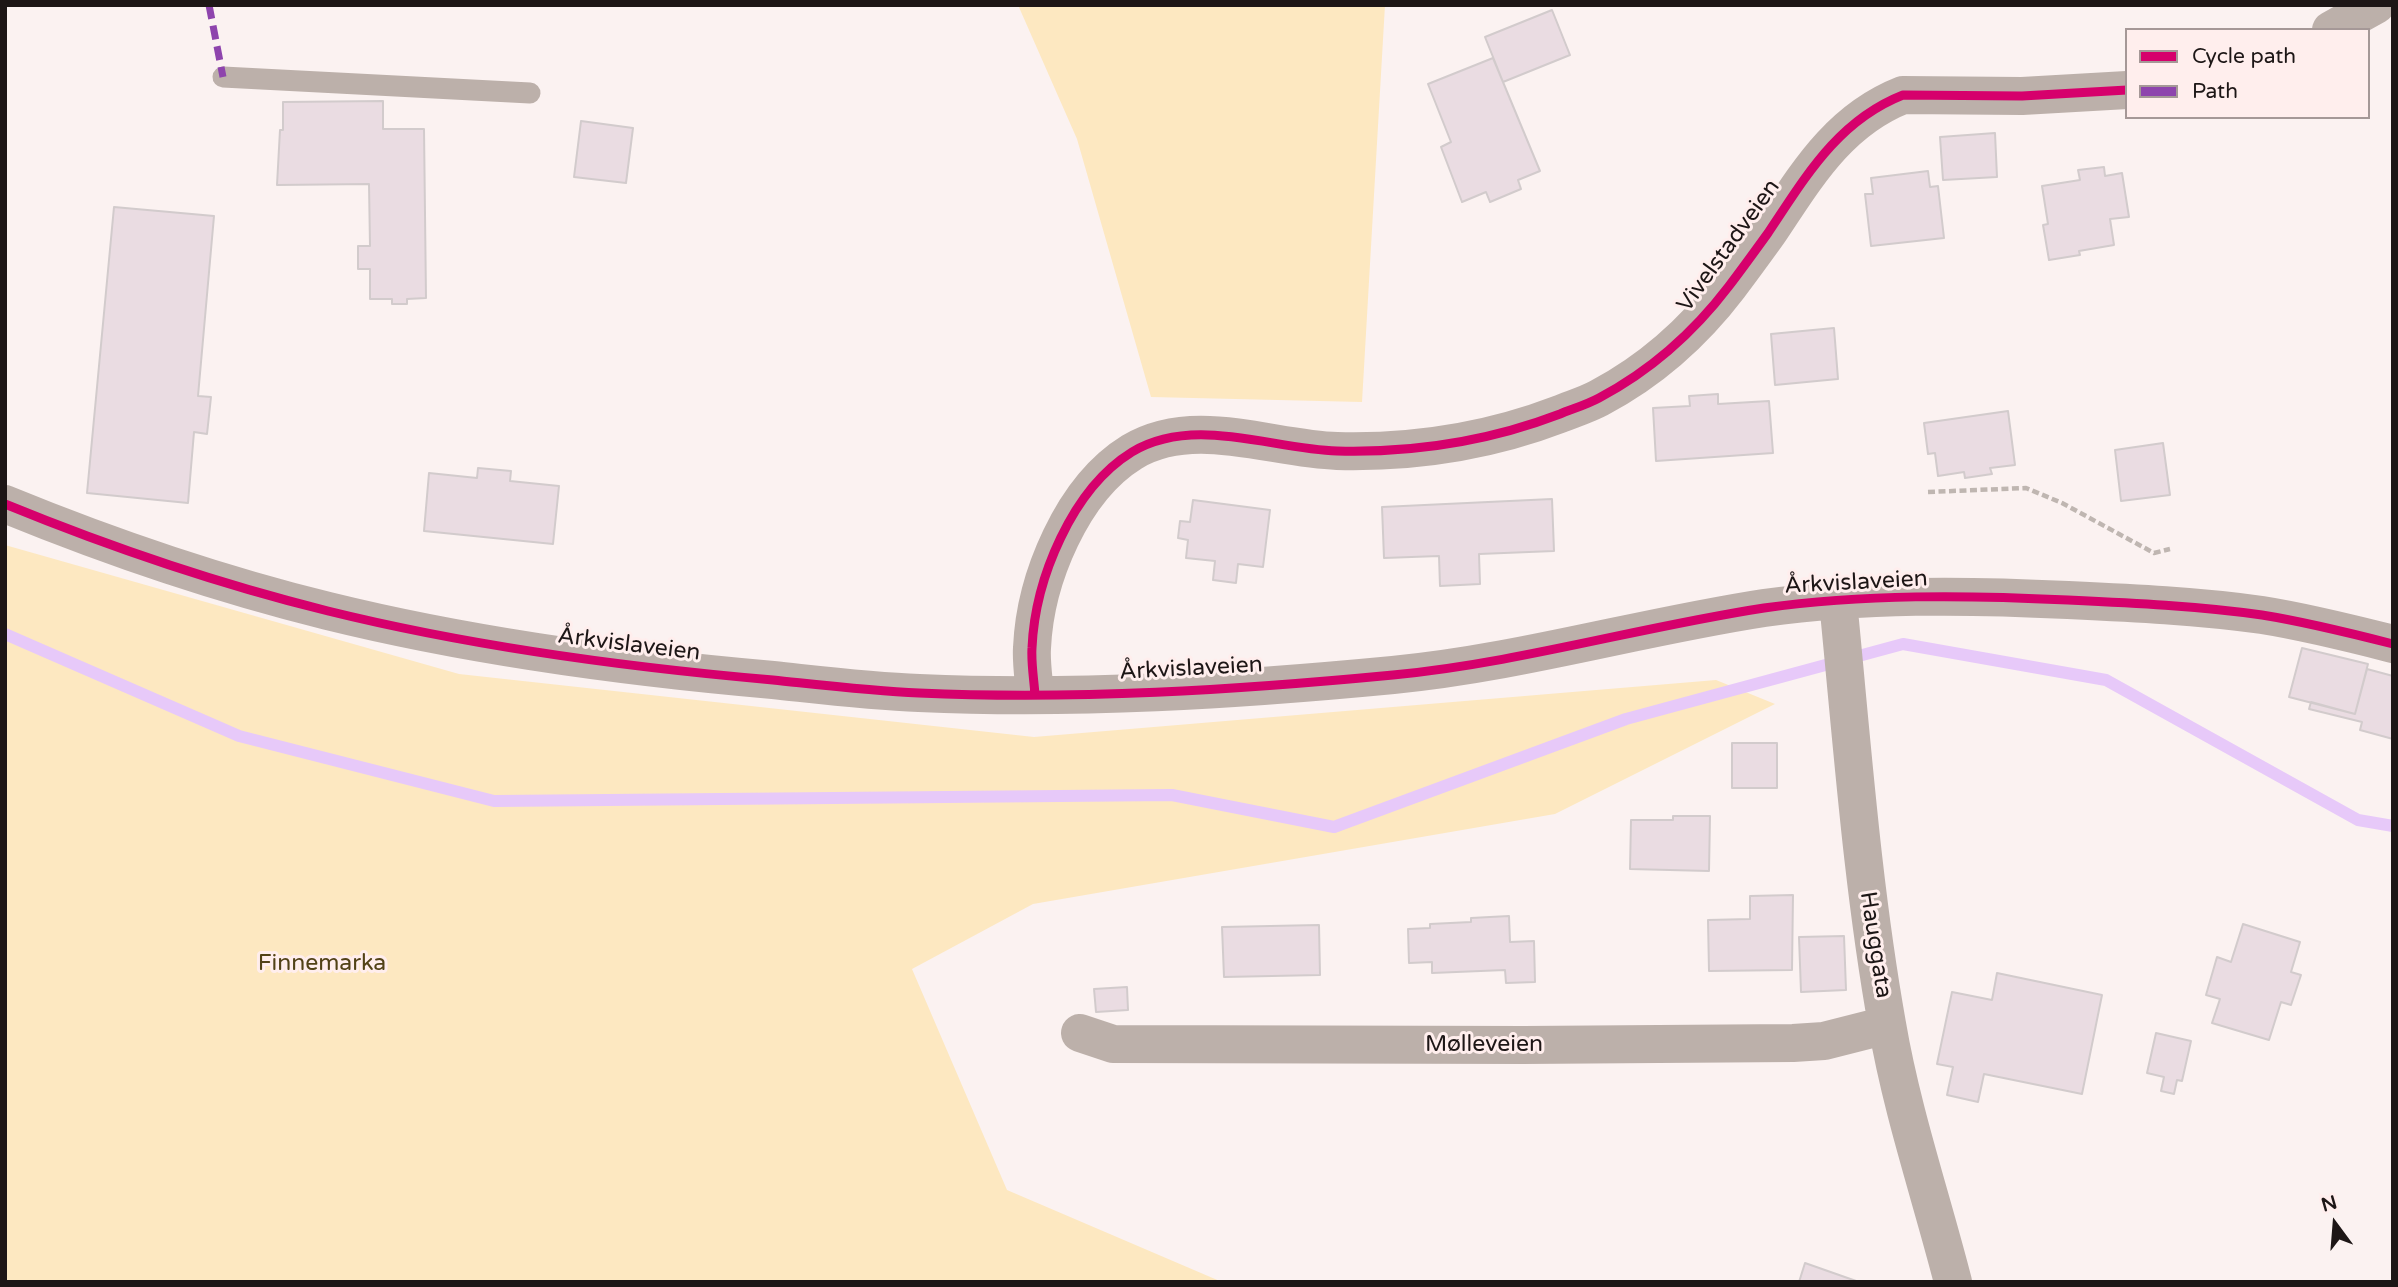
<!DOCTYPE html>
<meta charset="utf-8">
<style>
body{margin:0}
#map{position:relative;width:2398px;height:1287px;overflow:hidden;background:#fbf2f1;font-family:"Varela Round",sans-serif}
canvas{display:block}
.frame{position:absolute;inset:0;border:7px solid #1d1616;pointer-events:none}
.legend{position:absolute;left:2125px;top:28px;width:245px;height:91px;box-sizing:border-box;background:#ffeeed;border:2px solid #a59897;margin:0;padding:9px 12px;list-style:none;font-size:21px;color:#1d1616}
.legend li{display:flex;align-items:center;gap:14px;height:35px}
.legend b{width:35px;border:2px solid #a59897}
.north{position:absolute;left:2300px;top:1189px;width:70px;height:70px;-webkit-text-stroke:5px #ffeeed;paint-order:stroke;rotate:344deg;font-size:19px;font-weight:700;line-height:28px;text-align:center;color:#1d1616}
.north::after{content:'';display:block;margin:auto;width:24px;height:32px;background:#1d1616;clip-path:polygon(50% 0,100% 100%,50% 72%,0 100%)}
</style>
<div id="map">
<canvas width="2398" height="1287"></canvas>
<div class="frame"></div>
<ul class="legend">
<li><b style="height:9px;background:#d6006c"></b>Cycle path</li>
<li><b style="height:9px;background:#8e44ad"></b>Path</li>
</ul>
<div class="north">N</div>
</div>
<script>
const g = document.querySelector('canvas').getContext('2d');
g.lineJoin = 'round';
function paint(path, color) {
  g.fillStyle = color;
  g.fill(path, 'evenodd');
}
function stroke(path, color, width, dash) {
  g.strokeStyle = color;
  g.lineWidth = width;
  g.lineCap = dash ? 'butt' : 'round';
  g.setLineDash(dash || []);
  g.stroke(path);
}
function label(font, color, halo, rows, align = 'center') {
  g.font = font + ' "Varela Round",sans-serif';
  g.lineWidth = 6;
  g.setLineDash([]);
  g.textBaseline = 'middle';
  g.strokeStyle = halo;
  g.fillStyle = color;
  for (const [text, x, y, turn = 0] of rows) {
    g.save();
    g.translate(x, y);
    g.rotate((+turn || 0) * Math.PI / 180);
    g.textAlign = isNaN(turn) ? turn : align;
    if (halo) g.strokeText(text, 0, 0);
    g.fillText(text, 0, 0);
    g.restore();
  }
}
paint(new Path2D(`
 M1018 5H1385L1362 402 1151 397 1077 139Z
 M5 545 459 674 1034 737 1716 680 1775 704 1555 814 1033 904 912 969 1007 1190 1222 1282H5Z`), '#fde8c1');
stroke(new Path2D(`
 M5 634 239 736 494 801 1172 795 1334 827 1626 719 1903 644 2106 680 2358 820 2393 826`), '#e7c9f9', 12);
const building = new Path2D(`
 M1552 10 1570 55 1503 82 1485 37Z
 M1493 58 1540 171 1518 180 1521 189 1490 202 1486 192 1462 202 1441 147 1451 142 1428 84Z
 M383 101V129H424L426 298 407 299V304H392V299H370V269H358V246H370L369 184 277 185 280 130H283V102Z
 M581 121 633 128 626 183 574 177Z
 M1995 133 1997 177 1943 180 1940 137Z
 M2104 167 2105 176 2122 173 2129 217 2110 219 2114 245 2079 251 2080 255 2049 260 2043 225 2048 224 2042 186 2080 180 2078 170Z
 M1928 171 1930 187 1938 186 1944 238 1871 246 1865 194H1873L1871 178Z
 M114 207 214 216 198 396 211 397 207 434 194 432 188 503 87 493Z
 M1834 328 1838 379 1775 385 1771 334Z
 M1718 394V404L1769 401 1773 453 1656 461 1653 408 1690 406 1689 396Z
 M2008 411 2015 465 1990 468 1992 474 1965 478 1964 472 1938 476 1935 453 1928 454 1924 423Z
 M2163 443 2170 495 2121 501 2115 450Z
 M478 468 511 471 510 481 559 486 553 544 424 531 429 473 477 478Z
 M1552 499 1554 551 1479 554 1480 584 1440 586 1439 556 1384 558 1382 507Z
 M1193 500 1270 510 1263 567 1238 564 1236 583 1213 580 1215 561 1186 558 1188 540 1178 538 1180 521 1190 522Z
 M2302 648 2368 664 2355 714 2289 697Z
 M2367 669 2393 676V739L2360 730 2362 722 2309 709 2311 702 2355 714Z
 M1732 743H1777V788H1732Z
 M1673 816H1710L1709 871 1630 869 1631 820H1673Z
 M1793 895 1792 970 1709 971 1708 920 1750 919V896Z
 M1509 916 1510 942 1534 941 1535 982 1506 983 1505 970 1432 973V962L1409 963 1408 929 1430 928V924L1471 922V918Z
 M2243 924 2300 942 2291 972 2301 975 2291 1005 2281 1002 2269 1040 2212 1023 2220 999 2206 995 2217 957 2231 962Z
 M1319 925 1320 975 1224 977 1222 927Z
 M1844 936 1846 990 1801 992 1799 937Z
 M1997 973 2102 995 2082 1094 1984 1074 1978 1102 1947 1095 1953 1067 1937 1064 1952 992 1992 1000Z
 M1127 987 1128 1010 1096 1012 1094 989Z
 M2156 1033 2191 1041 2182 1081 2177 1080 2174 1094 2161 1091 2164 1077 2147 1073Z
 M1805 1263 1859 1282H1799Z`);
paint(building, '#eadce2');
stroke(building, '#d2cbcc', 2);
stroke(new Path2D(`
 M1928 492 2026 488 2062 503 2154 553 2170 549`), '#bfb6b1', 4.5, [7, 3.5]);
stroke(new Path2D(`
 M223 77 530 93`), '#bcb0aa', 21);
stroke(new Path2D(`
 M2331 30 2376 5
 M5 504C110 547 219 584 328 611 474 647 624 667 773 680 821 685 870 691 919 693 1076 700 1236 690 1393 675 1518 663 1640 627 1764 608 1864 594 1967 595 2068 600 2133 603 2198 606 2262 615 2306 622 2350 633 2393 644
 M1838 601C1852 742 1862 884 1887 1024 1902 1112 1931 1196 1953 1282
 M1035 695C1034 680 1031 663 1032 648 1035 579 1072 489 1132 452 1194 415 1271 449 1337 451 1415 453 1487 442 1560 414 1572 409 1586 405 1599 398 1650 371 1694 332 1729 286 1742 269 1755 251 1768 233 1805 178 1837 121 1903 95L2022 96 2127 90
 M1080 1033 1113 1044 1524 1045 1793 1043 1824 1041 1887 1025`), '#bcb0aa', 38);
stroke(new Path2D(`
 M209 5 223 77`), '#8e44ad', 7, [14, 7]);
stroke(new Path2D(`
 M5 504C110 547 219 584 328 611 474 647 624 667 773 680 821 685 870 691 919 693 1076 700 1236 690 1393 675 1518 663 1640 627 1764 608 1864 594 1967 595 2068 600 2133 603 2198 606 2262 615 2306 622 2350 633 2393 644
 M1035 695C1034 680 1031 663 1032 648 1035 579 1072 489 1132 452 1194 415 1271 449 1337 451 1415 453 1487 442 1560 414 1572 409 1586 405 1599 398 1650 371 1694 332 1729 286 1742 269 1755 251 1768 233 1805 178 1837 121 1903 95L2022 96 2127 90`), '#d6006c', 9);
label('23px', '#1d1616', '#ffeeed', [
 ["Vivelstadveien",1729,246,-54],
 ["Årkvislaveien",1856,583,-3],
 ["Årkvislaveien",629,645,7],
 ["Årkvislaveien",1191,669,-3],
 ["Hauggata",1875,945,81],
 ["Mølleveien",1484,1045]
]);
label('23px', '#524217', '#ffeeed', [
 ["Finnemarka",322,964]
]);
</script>
